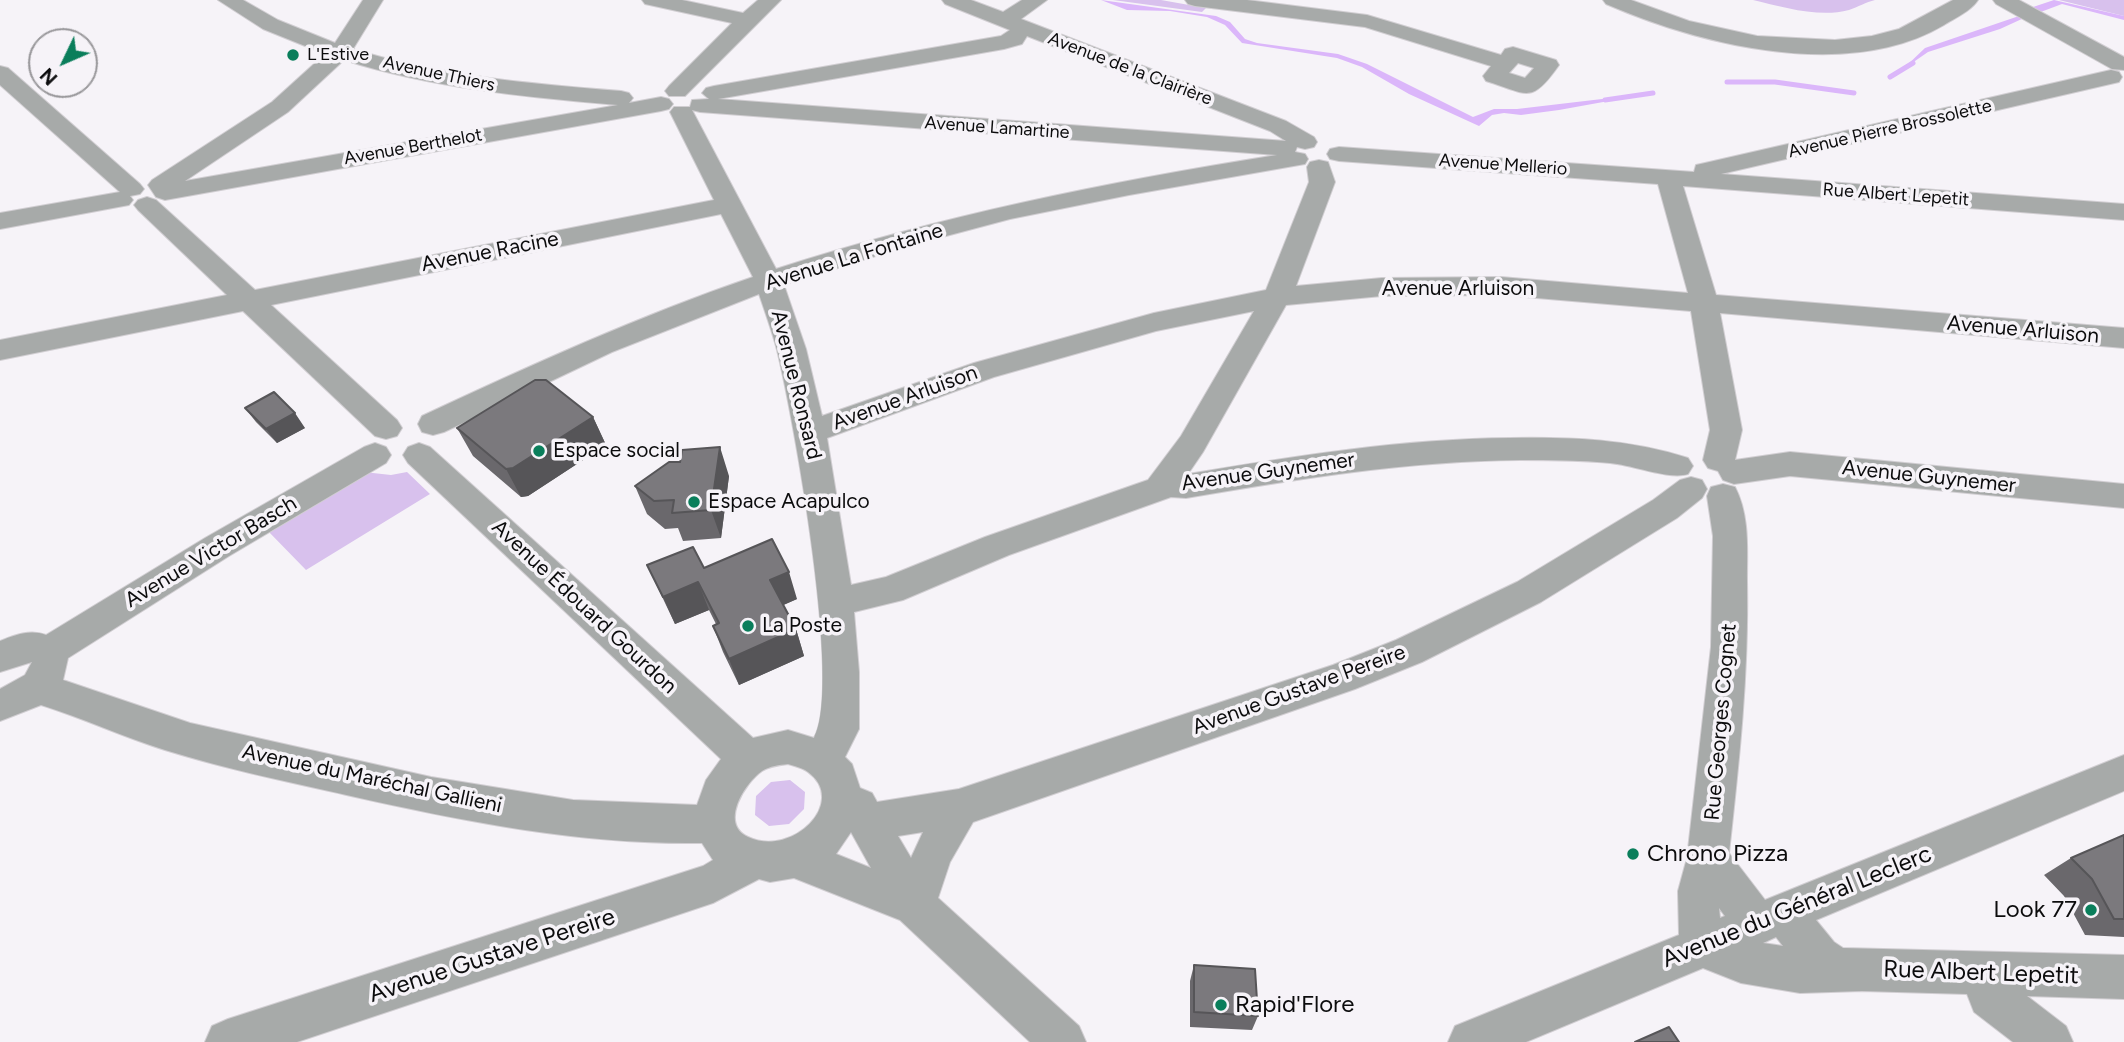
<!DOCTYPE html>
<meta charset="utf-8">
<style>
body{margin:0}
#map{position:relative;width:2124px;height:1042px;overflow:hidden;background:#f6f3f8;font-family:Figtree,sans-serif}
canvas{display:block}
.north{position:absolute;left:28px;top:28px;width:70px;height:70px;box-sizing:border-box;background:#f6f3f8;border:2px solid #98979a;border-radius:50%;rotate:226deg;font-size:19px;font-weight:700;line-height:28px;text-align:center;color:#0c0c0d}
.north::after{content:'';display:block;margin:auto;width:24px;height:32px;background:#0a7e5b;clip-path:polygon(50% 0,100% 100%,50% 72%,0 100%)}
</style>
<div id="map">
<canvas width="2124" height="1042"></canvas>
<div class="north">N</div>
</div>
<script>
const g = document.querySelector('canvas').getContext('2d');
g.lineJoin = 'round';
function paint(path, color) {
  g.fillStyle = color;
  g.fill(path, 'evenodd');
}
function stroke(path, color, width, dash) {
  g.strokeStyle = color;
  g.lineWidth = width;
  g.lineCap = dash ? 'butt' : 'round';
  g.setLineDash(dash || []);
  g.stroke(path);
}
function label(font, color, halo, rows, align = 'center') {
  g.font = font + ' Figtree,sans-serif';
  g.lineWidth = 7;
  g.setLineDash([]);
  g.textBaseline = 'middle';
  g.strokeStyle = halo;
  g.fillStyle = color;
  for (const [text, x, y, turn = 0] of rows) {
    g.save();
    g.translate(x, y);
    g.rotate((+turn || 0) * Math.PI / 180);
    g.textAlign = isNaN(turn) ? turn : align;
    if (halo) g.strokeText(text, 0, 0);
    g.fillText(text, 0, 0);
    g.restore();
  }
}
paint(new Path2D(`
 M1113 0H1161L1206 8 1202 12Z
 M1753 0H1875C1866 2 1858 7 1849 10 1819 18 1782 7 1753 0Z
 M2059 0H2124V16Z
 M364 472 391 475 407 472 430 494 306 570 267 530Z
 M790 780 805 792 804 809 789 824 769 826 755 815 756 796 771 782Z`), '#d8c1ed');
paint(new Path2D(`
 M1101 0 1216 16 1230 22 1245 39 1257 43 1338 54 1367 64 1473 117 1494 109H1517L1653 93 1559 110 1521 115 1504 113 1492 115 1479 126 1409 94 1362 67 1337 58 1242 43 1225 25 1207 17 1170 11 1127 10Z
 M2054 0 2124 16V20L2062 4 2038 13 2030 8Z
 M2019 16 2024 18 2000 29 1928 52 1902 70 1925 48Z`), '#dbb6fa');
stroke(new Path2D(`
 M1890 77 1913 63
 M1727 82H1775L1854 93
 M1605 100 1653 93`), '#dbb6fa', 5);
const minor = new Path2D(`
 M218 0H243L278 20 335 43 363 0H383L353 49C440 76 531 84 621 91L629 93 633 98 629 103 661 97 669 99 673 104 669 109 661 111 165 200 156 197 148 185 152 180 272 102 325 54 263 29ZM344 60C432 88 526 97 618 105L185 181 288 112Z
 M642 0H682L743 13 758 0H781L685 96H669L665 91 669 86 732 23 645 4Z
 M942 0H971L1003 12 1022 0H1047L1021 19 1286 121 1314 137 1317 142 1314 147 1305 149 1297 147 1295 152 1305 154 1308 159 1305 164 1129 195 1010 219 901 248 784 285 806 349 822 416 974 363 1154 313 1266 290 1309 182 1307 167 1310 162 1319 160 1328 162 1335 182 1296 286 1382 278 1501 277 1688 293 1658 184 1339 161 1330 159 1327 154 1330 149 1339 147 1694 172 1696 165 1705 163 2111 70 2119 72 2122 77 2119 82 1721 174 2124 204V220L1683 186 1716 295 2124 328V348L1720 313 1742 430 1735 460 1790 452 2124 484V508L1790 476 1734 484 1723 480 1718 471 1708 468 1703 460 1710 430 1691 311 1501 295 1382 296 1286 305 1203 452 1188 474C1295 456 1401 439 1510 438 1571 437 1629 439 1688 458L1693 466 1688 474C1669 480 1633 465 1610 463 1580 460 1550 460 1520 460 1406 461 1297 479 1186 498L1171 497 1009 555 903 600 854 612 859 672V729L845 757 852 764 860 788 872 793 877 802 959 789 1333 665 1396 640 1517 582 1653 500 1680 480 1691 477 1702 480 1707 489 1702 498 1677 518 1541 602 1422 662 1355 689 973 822 950 862 938 898 1079 1026 1086 1042H1030L900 920 794 878 770 882 759 879 713 903 297 1042H205L212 1026 228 1019 703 866 713 860 702 843C583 845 467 822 351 796 289 782 226 769 165 750 123 737 83 718 41 705L0 721V689L25 675 32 662 0 672V641C15 635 30 629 46 635L205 538 364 447 375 443 386 447 391 455 386 463 229 556 68 658 63 680 190 723 431 777 573 800 697 805 706 780 721 759 408 463 403 455 408 447 419 443 430 447 753 738 788 730 814 738C843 688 793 415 777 350 772 331 765 312 759 294L612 352 444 432 433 435 422 432 418 424 422 416C531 365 639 316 753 277L721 214 271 305 397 420 402 428 397 436 386 439 375 436 243 311 0 360V340L227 295 138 210 134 205 138 200 147 197 156 200 255 290 714 200 670 112 674 107H690L692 100 709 99 702 93 706 88 714 86 1001 36 1010 30 945 4ZM1027 36 1270 131 1286 141 718 99 1004 49 1022 44ZM692 110 700 112 1277 155C1107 182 940 216 776 269ZM1254 311 1181 436 1148 480 985 537 886 577 851 585 827 438 994 377 1156 331ZM788 764C794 766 803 768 808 772 849 802 792 858 748 837 719 823 745 783 762 771 770 766 779 765 788 764ZM851 832 871 868 836 854ZM923 832 911 858 898 836Z
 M1185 0H1247L1367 15 1501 55 1505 49 1513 47 1556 60 1559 65C1531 105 1528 94 1486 81L1483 76 1491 66 1365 27 1195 6 1188 4ZM1518 63 1534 68 1525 78 1509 73Z
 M1603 0H1631L1689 21 1757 36 1835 40 1872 36 1899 29 1953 0H1978C1971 11 1955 18 1944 25 1848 82 1701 45 1606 4Z
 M1993 0H2019L2124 57V70L2112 69 1996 4Z
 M0 66 8 68 140 184 144 189 140 194 130 196 133 200 129 205 0 229V213L120 192 0 85Z
 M1723 484 1735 487C1750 516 1747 550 1747 581 1749 672 1739 763 1729 853L1765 900 2124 755V791L1816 920 1834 942 1843 948 2124 955V999L2027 996 2066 1026 2073 1042H2013L1974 1012 1967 994 1862 991 1800 993 1741 983 1703 968 1526 1042H1448L1455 1026 1679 935 1678 891 1687 858 1711 647 1713 536 1707 496 1711 487ZM1719 908 1725 916 1720 918ZM1776 937 1783 946 1763 943Z`);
stroke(minor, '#d1ced2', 2);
paint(minor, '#a7aaa9');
paint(new Path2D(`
 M245 408 305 428 277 443 256 422Z
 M593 417 606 445 528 496 521 497 473 456 457 428Z
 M729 476 721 538 683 541 678 528 665 529 647 514 635 486Z
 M647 565 704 568 797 599 783 605 796 629 804 656 739 685 723 652 713 626 716 624 709 610 675 624Z
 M2124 835V937L2085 935 2064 896 2044 875 2071 858Z
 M1194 965 1258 1016 1252 1030 1190 1027V981Z`), '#6a686c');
paint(new Path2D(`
 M295 413 305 428 277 443 266 429Z
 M593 417 606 445 528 496 521 497 506 469Z
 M720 447 729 476 721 538 711 510Z
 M789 572 797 599 779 607 770 580Z
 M698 582 709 610 675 624 663 597Z
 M796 629 804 656 739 685 729 659Z`), '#565558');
const building = new Path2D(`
 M535 380H546L593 417 513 468 506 469 457 428Z
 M274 392 295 413 266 429 245 408Z
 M720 447 711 510 672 513 674 500 654 501 635 486 669 462H680L682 450Z
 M772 539 789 572 770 580 796 629 729 659 713 626 719 623 698 582 663 597 647 565 693 547 704 568Z
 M2124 835V919H2114L2092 879 2071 858Z
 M1194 965 1255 969 1258 1016 1194 1012Z
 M1669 1027 1679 1042H1635Z`);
paint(building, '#7b797d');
stroke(building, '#565558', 2);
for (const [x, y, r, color] of [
 [293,55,7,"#0a7e5b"],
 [539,451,7,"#0a7e5b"],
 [694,502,7,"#0a7e5b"],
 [748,626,7,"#0a7e5b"],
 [1633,854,7,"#0a7e5b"],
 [2091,910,7,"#0a7e5b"],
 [1221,1005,7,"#0a7e5b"]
]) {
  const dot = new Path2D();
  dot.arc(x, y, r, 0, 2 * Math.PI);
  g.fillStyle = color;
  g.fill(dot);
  stroke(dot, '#f6f3f8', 2.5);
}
label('18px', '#0c0c0d', '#f6f3f8', [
 ["L'Estive",307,55]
], 'left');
label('18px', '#0c0c0d', '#f6f3f8', [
 ["Avenue de la Clairière",1130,69,21],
 ["Avenue Thiers",439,74,12],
 ["Avenue Lamartine",997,128,4],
 ["Avenue Pierre Brossolette",1890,129,-13],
 ["Avenue Berthelot",413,147,-10],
 ["Avenue Mellerio",1503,165,4],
 ["Rue Albert Lepetit",1896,195,4]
]);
label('21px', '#0c0c0d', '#f6f3f8', [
 ["Avenue Racine",490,252,-11],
 ["Avenue La Fontaine",854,257,-17],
 ["Avenue Arluison",1458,289],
 ["Avenue Arluison",2023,330,5],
 ["Avenue Ronsard",796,385,76],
 ["Avenue Arluison",905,398,-20],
 ["Avenue Guynemer",1268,472,-8],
 ["Avenue Guynemer",1929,477,6],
 ["Avenue Victor Basch",211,552,-31],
 ["Avenue Édouard Gourdon",584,607,43],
 ["Avenue Gustave Pereire",1299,690,-20],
 ["Rue Georges Cognet",1721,722,-85],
 ["Avenue du Maréchal Gallieni",372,779,12]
]);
label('21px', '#0c0c0d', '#f6f3f8', [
 ["Espace social",553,451],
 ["Espace Acapulco",708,502],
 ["La Poste",762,626]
], 'left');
label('24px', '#0c0c0d', '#f6f3f8', [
 ["Chrono Pizza",1647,854],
 ["Look 77",2077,910,"right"],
 ["Rapid'Flore",1235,1005]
], 'left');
label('24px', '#0c0c0d', '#f6f3f8', [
 ["Avenue du Général Leclerc",1797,907,-22],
 ["Avenue Gustave Pereire",492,956,-18],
 ["Rue Albert Lepetit",1981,973,2]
]);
</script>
